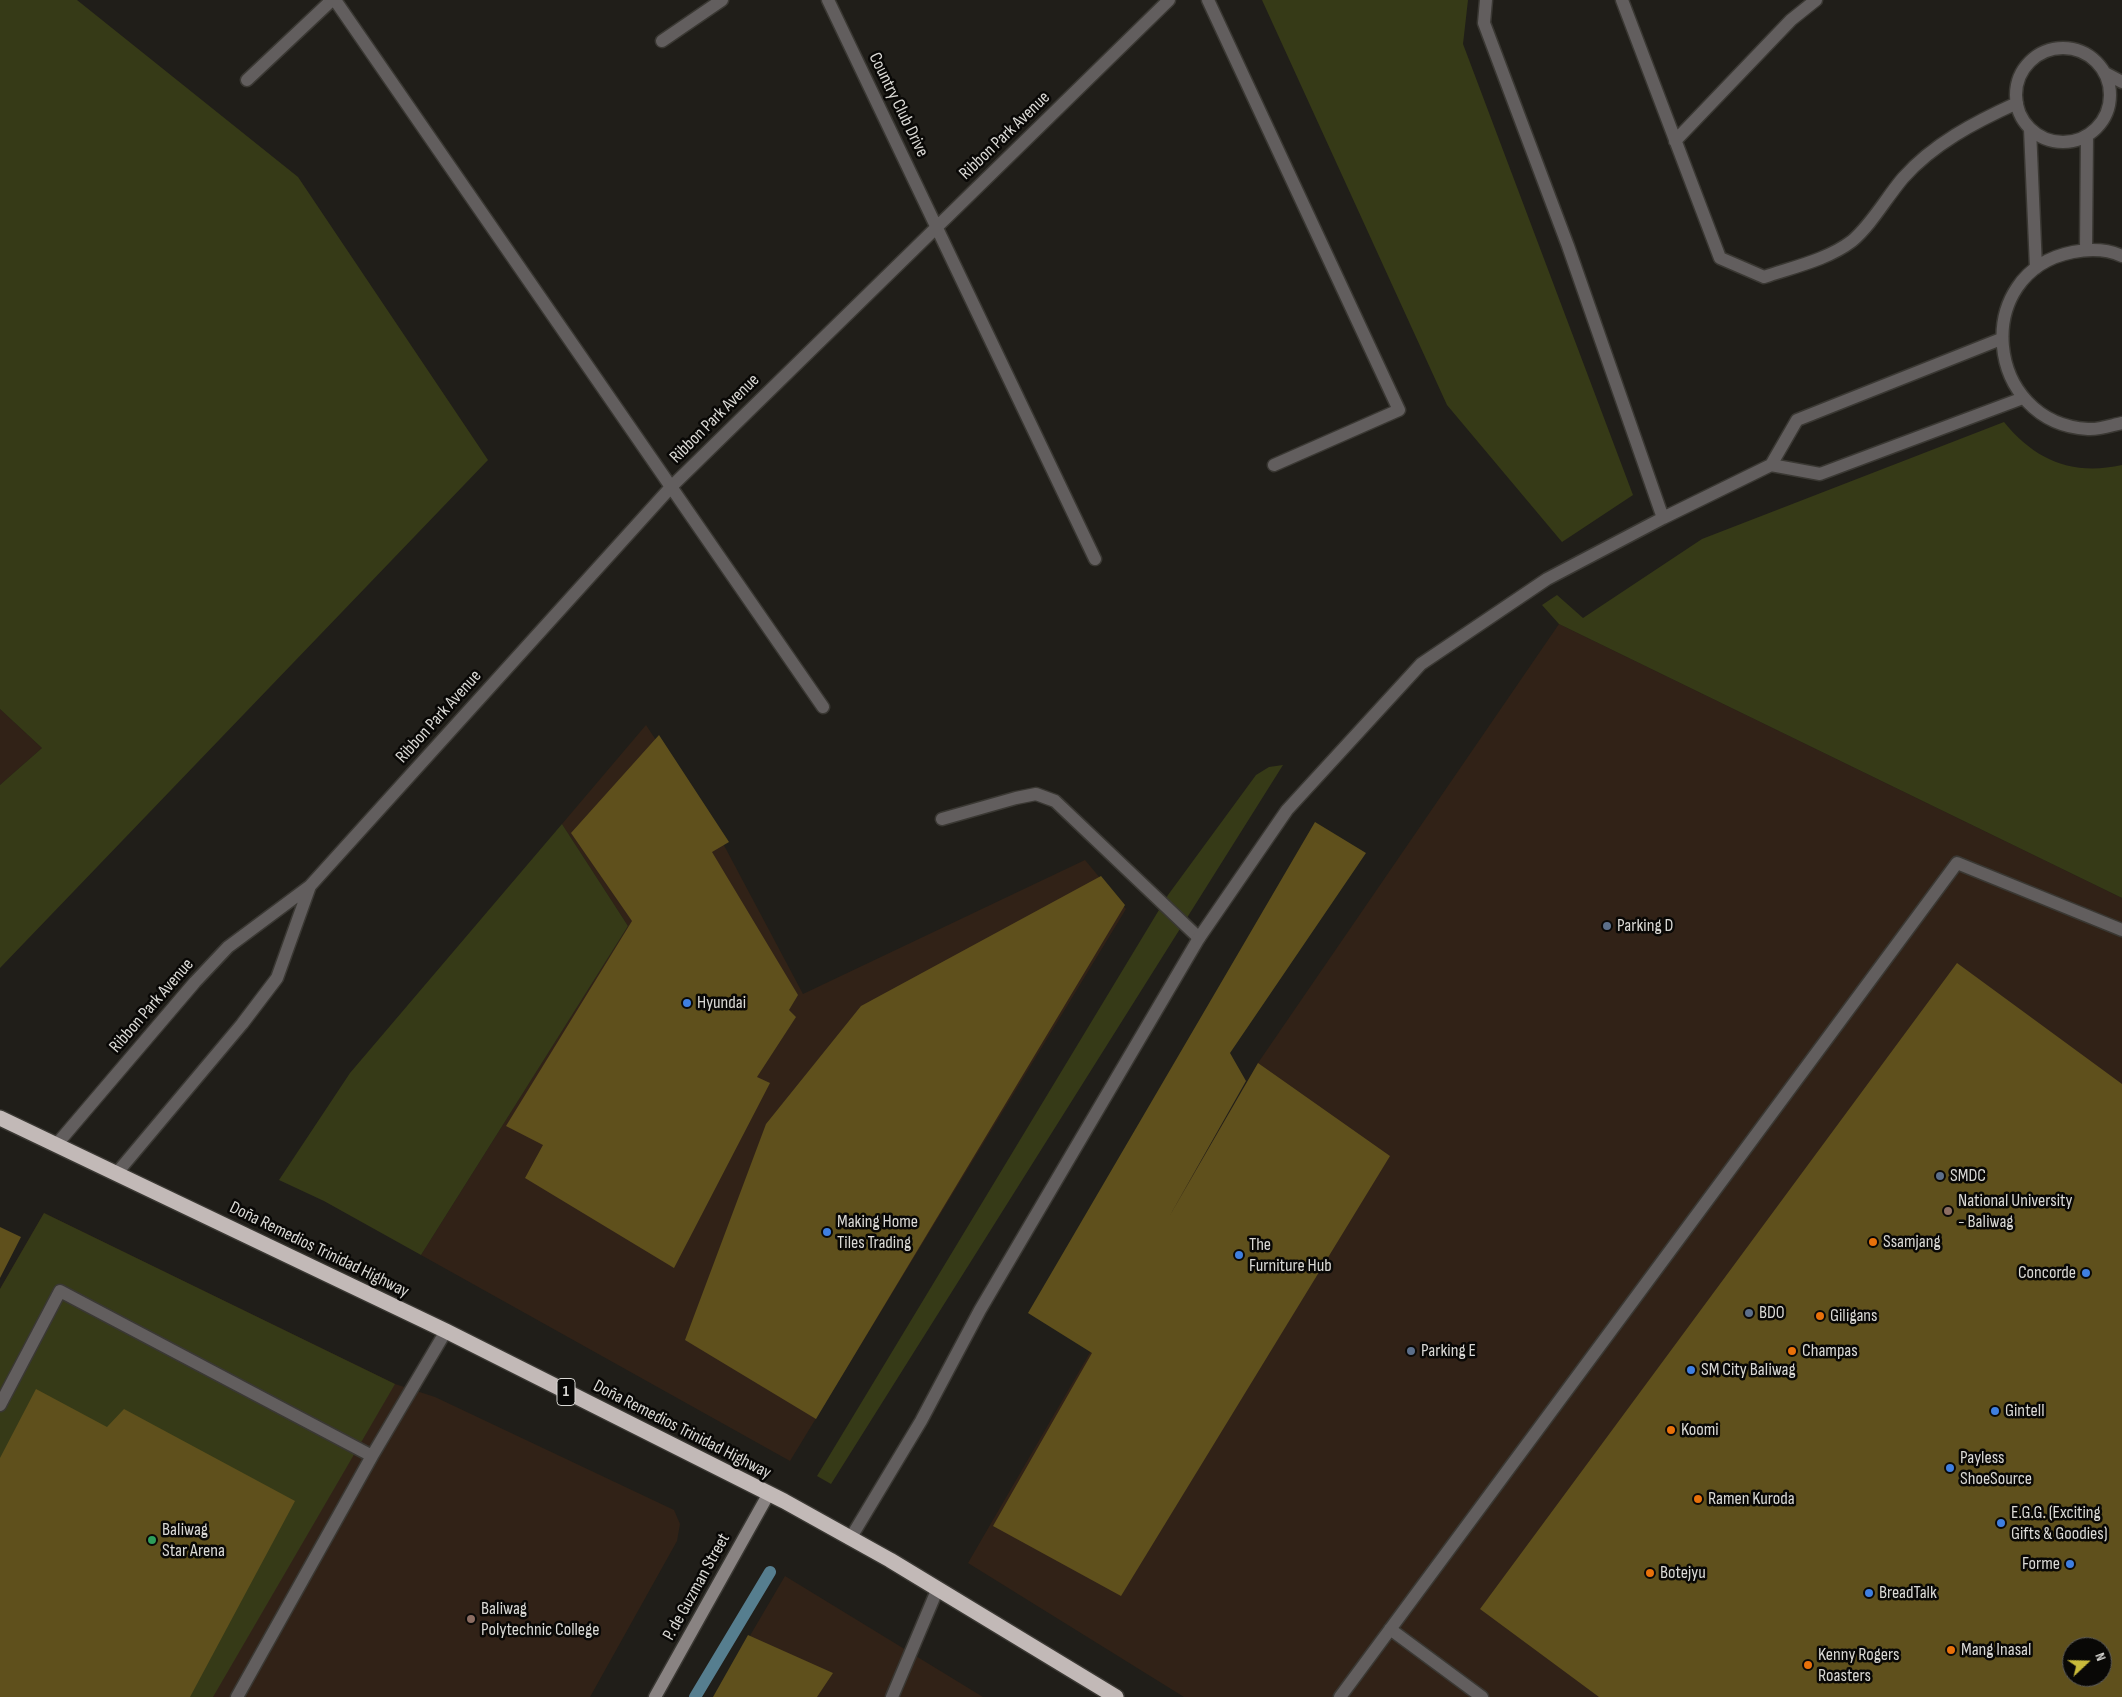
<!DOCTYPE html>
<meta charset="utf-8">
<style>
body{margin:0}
#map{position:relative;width:2122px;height:1697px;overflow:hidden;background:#201e19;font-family:"Sofia Sans Condensed",sans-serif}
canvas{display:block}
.north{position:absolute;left:2062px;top:1637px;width:50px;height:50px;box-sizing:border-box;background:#090806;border:1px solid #5d5c59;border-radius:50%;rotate:69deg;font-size:14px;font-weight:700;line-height:20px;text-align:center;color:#dad9d5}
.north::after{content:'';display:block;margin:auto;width:18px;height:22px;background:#c9ba3a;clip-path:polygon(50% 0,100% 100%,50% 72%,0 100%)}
</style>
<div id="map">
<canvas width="2122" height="1697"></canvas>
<div class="north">N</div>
</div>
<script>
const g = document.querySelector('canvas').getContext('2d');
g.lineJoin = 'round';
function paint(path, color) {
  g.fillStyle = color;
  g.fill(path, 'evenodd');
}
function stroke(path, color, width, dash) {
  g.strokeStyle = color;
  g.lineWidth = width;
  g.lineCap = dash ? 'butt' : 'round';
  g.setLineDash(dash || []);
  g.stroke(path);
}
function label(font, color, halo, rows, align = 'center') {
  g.font = font + ' "Sofia Sans Condensed",sans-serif';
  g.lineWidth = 5;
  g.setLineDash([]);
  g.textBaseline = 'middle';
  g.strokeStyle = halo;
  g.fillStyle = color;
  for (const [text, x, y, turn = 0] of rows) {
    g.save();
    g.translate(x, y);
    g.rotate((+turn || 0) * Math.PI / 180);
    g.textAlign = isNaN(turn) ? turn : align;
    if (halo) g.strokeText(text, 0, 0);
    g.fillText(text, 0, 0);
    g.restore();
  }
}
paint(new Path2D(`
 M1559 624 2122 898V1697H1184L968 1563 1258 1063ZM2072 1647H2102V1677H2072Z
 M0 709 42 748 0 785Z
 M646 725 718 834 803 994 1085 860 1126 909 790 1461 421 1255 628 926 562 824Z
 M44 1213 395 1384 435 1397 674 1510 680 1524 677 1541 590 1697H0V1289Z
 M785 1576 983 1697H714Z`), '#312217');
paint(new Path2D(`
 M0 0H77L298 177 488 460 0 968V785L42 748 0 709Z
 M1262 0H1468L1463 44 1633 495 1562 542 1447 405Z
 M2004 422C2035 460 2072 476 2122 465V898L1559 624 1542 605 1557 595 1583 618 1702 539Z
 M1283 765 831 1484 817 1476 1168 895 1256 775 1269 767Z
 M562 824 628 926 421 1255 324 1201 279 1180 350 1073Z
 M44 1213 395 1384 213 1697H0V1289Z`), '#363a17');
stroke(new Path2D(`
 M695 1697 770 1572`), '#567e8f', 12);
paint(new Path2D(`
 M659 735 729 842 712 852 798 995 789 1010 796 1017 757 1077 770 1083 674 1268 525 1178 543 1145 506 1126 632 921 571 833Z
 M1315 822 1366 853 1230 1053 1246 1081 1169 1217 1258 1063 1390 1156 1121 1596 993 1526 1092 1353 1028 1313Z
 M1101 876 1125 905 816 1419 685 1340 766 1124 861 1006Z
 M1957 963 2122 1084V1697H1599L1480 1609ZM2072 1647H2102V1677H2072Z
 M0 1227 21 1237 0 1278Z
 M36 1389 107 1427 124 1409 295 1501 190 1697H0V1458Z
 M748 1635 833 1673 817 1697H713Z`), '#5f501c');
const lane = new Path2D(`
 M942 819 1016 798 1036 794 1055 801 1199 938
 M0 1405 60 1291 372 1456 237 1697
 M372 1456 446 1331
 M1390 1629 1482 1697
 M892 1697 938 1588
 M1340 1697 1957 863 2122 930`);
const street = new Path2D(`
 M335 0 823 707
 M828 0 1095 559
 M1208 0 1399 410 1274 465
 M1486 0 1484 23 1568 246 1663 518
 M1622 0 1720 258 1764 277C1793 267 1827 260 1852 241 1872 224 1886 198 1903 178 1933 144 1975 122 2017 103
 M662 41 722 0
 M2016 95a47 47 0 1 1 94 0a47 47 0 1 1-94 0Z
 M2105 73 2122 82
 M247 80 332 0
 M2030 129 2036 268
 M1675 141 1791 20 1816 0
 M2086 249 2087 136
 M2122 256C2107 249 2089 249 2073 252 1970 272 1984 423 2088 429 2099 430 2112 425 2122 423
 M1771 465 1820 474 2023 398
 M57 1144 195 982 228 947 310 886 671 487 1169 0
 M116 1174 242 1024 277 978 310 886
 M850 1539 921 1421 980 1310 1199 938 1287 810 1421 664 1547 579 1663 518 1771 465 1797 420 2001 339`);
const secondary = new Path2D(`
 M655 1697 768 1495`);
const highway = new Path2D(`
 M0 1118 446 1331 784 1501 890 1560 1116 1697`);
stroke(lane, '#3a3833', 15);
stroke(street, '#3a3833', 15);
stroke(secondary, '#3a3833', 15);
stroke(highway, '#3a3833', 18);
stroke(lane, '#625e5e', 12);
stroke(street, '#625e5e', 12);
stroke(secondary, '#898382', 12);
stroke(highway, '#c2b9b7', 15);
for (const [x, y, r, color] of [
 [1607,926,5,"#5c6f8a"],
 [687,1003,5,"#3f7fe0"],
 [1940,1176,5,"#5c6f8a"],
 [1948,1211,5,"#8d6e63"],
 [827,1232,5,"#3f7fe0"],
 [1873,1242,5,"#e8710a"],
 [1239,1255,5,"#3f7fe0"],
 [2086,1273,5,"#3f7fe0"],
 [1749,1313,5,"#5c6f8a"],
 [1820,1316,5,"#e8710a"],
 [1411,1351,5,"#5c6f8a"],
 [1792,1351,5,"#e8710a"],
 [1691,1370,5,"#3f7fe0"],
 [1995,1411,5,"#3f7fe0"],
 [1671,1430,5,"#e8710a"],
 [1950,1468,5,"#3f7fe0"],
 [1698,1499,5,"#e8710a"],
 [2001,1523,5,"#3f7fe0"],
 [152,1540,5,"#2e9e5b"],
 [2070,1564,5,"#3f7fe0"],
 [1650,1573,5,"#e8710a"],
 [1869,1593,5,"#3f7fe0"],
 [471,1619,5,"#8d6e63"],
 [1951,1650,5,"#e8710a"],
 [1808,1665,5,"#e8710a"]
]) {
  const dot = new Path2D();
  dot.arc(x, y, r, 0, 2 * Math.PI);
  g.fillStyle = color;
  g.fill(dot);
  stroke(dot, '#090806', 2);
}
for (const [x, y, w] of [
 [566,1392,18]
]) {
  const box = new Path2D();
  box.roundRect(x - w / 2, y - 13.5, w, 27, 4);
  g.fillStyle = '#090806';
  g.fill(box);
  stroke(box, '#dad9d5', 1);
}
label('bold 16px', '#dad9d5', null, [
 ["1",566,1392]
]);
label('18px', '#dad9d5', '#090806', [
 ["Country Club Drive",898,105,64],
 ["Ribbon Park Avenue",1005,136,-44],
 ["Ribbon Park Avenue",715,419,-45],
 ["Ribbon Park Avenue",439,717,-48],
 ["Ribbon Park Avenue",152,1006,-49],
 ["Doña Remedios Trinidad Highway",319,1250,26],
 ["Doña Remedios Trinidad Highway",682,1430,27],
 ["P. de Guzman Street",697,1587,-61]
]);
label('18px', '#dad9d5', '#090806', [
 ["Parking D",1617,926],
 ["Hyundai",697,1003],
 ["SMDC",1950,1176],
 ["National University",1958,1201],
 ["- Baliwag",1958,1222],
 ["Making Home",837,1222],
 ["Tiles Trading",837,1243],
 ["Ssamjang",1883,1242],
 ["The",1249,1245],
 ["Furniture Hub",1249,1266],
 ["Concorde",2076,1273,"right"],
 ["BDO",1759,1313],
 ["Giligans",1830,1316],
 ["Parking E",1421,1351],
 ["Champas",1802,1351],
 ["SM City Baliwag",1701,1370],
 ["Gintell",2005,1411],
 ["Koomi",1681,1430],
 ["Payless",1960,1458],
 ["ShoeSource",1960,1479],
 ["Ramen Kuroda",1708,1499],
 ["E.G.G. (Exciting",2011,1513],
 ["Gifts & Goodies)",2011,1534],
 ["Baliwag",162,1530],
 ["Star Arena",162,1551],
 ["Forme",2060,1564,"right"],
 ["Botejyu",1660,1573],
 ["BreadTalk",1879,1593],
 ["Baliwag",481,1609],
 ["Polytechnic College",481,1630],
 ["Mang Inasal",1961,1650],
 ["Kenny Rogers",1818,1655],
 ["Roasters",1818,1676]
], 'left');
</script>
